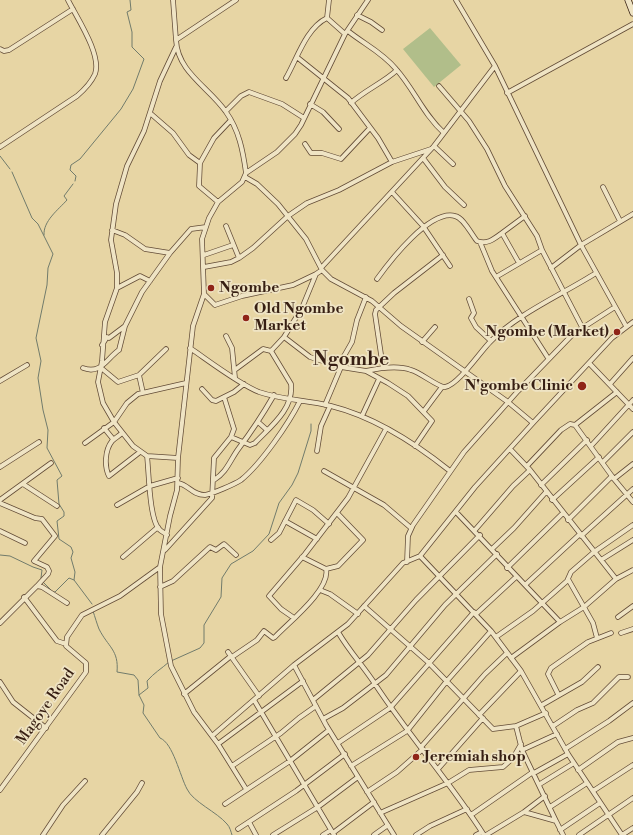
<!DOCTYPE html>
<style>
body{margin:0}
canvas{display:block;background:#e7d5a4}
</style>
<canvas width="633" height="835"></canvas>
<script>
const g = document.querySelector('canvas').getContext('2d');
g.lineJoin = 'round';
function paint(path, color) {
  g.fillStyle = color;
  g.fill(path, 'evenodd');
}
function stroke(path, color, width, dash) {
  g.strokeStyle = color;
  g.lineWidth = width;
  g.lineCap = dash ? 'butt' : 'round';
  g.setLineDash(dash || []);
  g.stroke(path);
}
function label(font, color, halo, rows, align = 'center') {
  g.font = font + ' "Libre Bodoni",serif';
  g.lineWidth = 3.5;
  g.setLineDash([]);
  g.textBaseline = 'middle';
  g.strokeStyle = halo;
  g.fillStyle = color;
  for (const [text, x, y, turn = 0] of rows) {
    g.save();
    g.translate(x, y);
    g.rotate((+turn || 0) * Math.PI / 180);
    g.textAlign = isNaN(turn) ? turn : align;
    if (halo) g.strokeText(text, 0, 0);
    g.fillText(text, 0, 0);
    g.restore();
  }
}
paint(new Path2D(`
 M430 28 461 65 434 87 403 49Z`), '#b1be8a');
stroke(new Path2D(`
 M0 156 10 169
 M12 172 32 218 38 224 53 254 48 268 47 285 36 338 41 361 38 378 43 410 48 430 47 448 62 476 57 480 59 504 64 512V516L57 521 59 539 71 547 73 552 71 558 75 572 74 580 92 604
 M75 181 76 176 70 170 71 165 80 159 121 109 133 89 144 59 132 47V32L127 12 131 10 130 0
 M44 235C43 221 58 210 67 200L64 196 73 184
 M0 555 10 556 33 567 42 570 41 578
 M43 582 51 590
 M53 592H55L69 578 74 580
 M93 611C95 617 97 624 99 629 108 647 119 650 117 672L134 675 138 680 139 695 144 705 143 713 160 738C173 743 180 776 187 789 193 802 217 812 227 824 230 827 231 832 232 835
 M171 661 200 648 204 643V625L221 597 222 578 231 564 253 551 269 534 279 503 292 485 298 473 311 431V424
 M139 695 148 688 147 681C154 673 161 669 169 662`), '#717b6b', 1);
const minor = new Path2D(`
 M173 0 176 40
 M236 0 176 40C178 73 209 87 226 112 239 130 243 151 246 173
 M329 0 327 18 345 34
 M456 0 495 66 581 245 626 326
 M357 15 371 22 382 30
 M348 31C364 44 382 52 396 69 414 89 423 114 444 133
 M176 47 160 81 144 131 127 166 116 204 111 240 117 273V288L105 322 102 361 98 382 103 403 114 422 133 446 147 456 178 458
 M0 49 4 51 9 50 73 9
 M298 58 348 98 378 138 392 162
 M286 78C297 59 306 28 327 18
 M439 86 469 121 487 149 505 186 537 236 542 250 582 327
 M507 93 633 24
 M351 103C365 90 383 83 397 70
 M310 104 323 112 339 129
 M226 111 241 96 249 92 282 104 304 118
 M150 113 173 133 189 155 200 163
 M305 144 311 153H322L341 159 370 128
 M434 146 453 164
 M0 147 77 96C84 90 91 83 95 74 102 55 77 18 68 0
 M423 158 445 187 464 205
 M245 177 257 184 278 204 306 239 322 270 331 279 372 301 401 326 508 402 533 423
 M603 187 620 221
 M392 192 423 226 450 266
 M218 202 199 186 200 163 214 138 231 120
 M226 226 239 258
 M112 230 125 235 145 249 170 253 191 229 206 227
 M480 242 492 271 548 358
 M204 255 233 245
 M519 263 502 233 525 216
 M204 267 231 262 239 258 253 248 288 216 307 203 339 190 392 162 431 149
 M321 268 434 146 495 66
 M551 268 581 245 633 214
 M322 270 316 274 302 308 284 337 310 357 341 367 366 371 388 383 408 396 432 421 415 446
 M496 277 542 250
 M377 279C390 261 430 209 455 216 464 218 471 234 477 241 487 245 494 239 502 233
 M117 288 140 276 150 281
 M204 294 215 305 242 296 293 285 316 274
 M469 299 474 313 471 318 476 327 491 341
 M226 336 232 348 235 378
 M422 342 435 327
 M102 345 107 337 109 338 125 326
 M190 348C209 361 239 384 259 392 282 400 307 400 331 406 375 417 415 443 450 471
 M589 363 633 409
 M100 367 118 382 139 375
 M83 368C101 375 107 358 119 350L125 326 142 292 170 253
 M383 368 375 314 376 310 394 293 443 255
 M236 369 263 349 271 351 284 337
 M366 371C380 368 397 365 411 370 420 372 439 388 445 387 458 385 480 352 490 342 517 314 563 294 596 273
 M0 381 27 365
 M610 384 633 358
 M202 389 212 400 216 401 234 392 244 384
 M143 393 139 375 166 349
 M325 405 341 367 344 356 352 342 357 320 366 297
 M424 411 442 387
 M362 416 379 379
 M258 422 267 430
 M575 425 617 392
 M104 428 113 439
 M122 433C119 436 115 438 112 441 105 450 104 466 109 476L140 452
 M231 437 250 445 255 443C270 427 294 409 291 384L271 351
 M85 443 114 422 127 403 138 394 186 383
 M591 446 633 400
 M510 449 530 470 616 579
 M317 451 321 426 330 406
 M147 456C149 471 149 521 160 530 162 532 165 533 167 535
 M603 462 633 432
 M527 466 561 430 570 424 575 425 614 479 633 464
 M0 467 39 442
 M324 471 384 505 411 528
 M614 479 633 502
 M214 480C227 472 230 460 239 448 252 431 263 414 274 395
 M178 483C189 485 192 495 205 495 212 494 235 484 241 480 261 464 289 423 300 401
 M23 484 57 506
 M541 485 587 440
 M0 500 51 463
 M552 500 599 457
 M0 503 35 518 42 519 55 536 34 561 47 567 49 571 48 574 37 586
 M117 505 150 486 178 478
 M456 512 560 622
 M568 520 612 476
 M285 521 317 539
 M475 530 513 486 530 470
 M0 531 25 543
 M581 536 633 489
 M271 540 279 533 296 500 313 510 329 524
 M492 549 514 528 546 492
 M165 550 212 498 214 458 231 437 234 429 224 397
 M420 556 491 631 521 671 568 754 622 835
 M123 557 158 527
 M601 560 633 540
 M407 562 408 536 413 525 464 452 518 391 573 334 615 307
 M507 568 563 513
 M326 569 338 566 363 540 337 513
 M568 579 593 623 597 638
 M525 585 580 534
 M160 587 173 581 210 547 216 550 224 544 236 555
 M320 590 330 594 358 614
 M24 597 57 641 66 644
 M364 606 429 663 493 729 516 726 546 713
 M476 614 516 577
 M618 617 633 606
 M294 618 281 609 269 596 305 554 348 498 386 429
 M0 623 37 586 42 587 67 603
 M338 632C349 651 364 667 375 684 409 736 451 783 484 835
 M621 633 633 629
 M496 637 533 611 567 581 571 572 594 552 633 525
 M228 652 259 696
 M232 657 257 640 264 631 273 638 275 637C288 623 331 589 326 569L302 557
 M511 658 560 622 584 607 616 579 633 570
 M294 665 326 725 394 835
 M0 682 13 702 46 728
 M184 694 231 656
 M558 694 548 674 551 668 588 642 611 633
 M254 700 334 835
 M313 700 368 655 416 600 480 535
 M542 705 582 682 598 667
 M479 715 521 671
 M323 719 343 708 386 675 445 605 497 554
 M516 726 522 750 556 821
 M553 726 577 710 593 703 619 677H628
 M212 736 294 665 348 624 403 563 420 556 475 487 533 423 612 338 633 322
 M338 743 390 708 474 612
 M218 744 303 681
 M421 747 485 674 507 653
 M565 749 609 721 633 703
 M522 750 557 734
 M232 766 281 733 299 718 316 706
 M351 766 407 731 446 682 491 631
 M438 769 483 718
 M578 770 618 742 633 738
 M534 773 568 754
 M540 784 574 763
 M246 789 218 744 194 712 171 666 161 614 160 567 170 516 177 490 178 458 193 326 204 294 202 239 209 218 218 202 242 182 246 173 277 152 295 134 301 125 345 34 368 0
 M0 790 86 672V663L66 646 67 637 82 615 120 596 160 567
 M593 791 633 765
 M367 792 397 772 423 749
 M225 804 290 761 329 730
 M550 807 587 783
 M524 812 545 796
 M380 813 448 783 469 770 503 767 513 758 521 744
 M471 815 533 772
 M249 822 256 835
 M238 829 296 791 345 754
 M560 830 600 803
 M333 833 374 802
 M43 835 63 805 85 781
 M102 835 137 792 142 783
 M273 835 318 807 358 777
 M323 835 331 830
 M374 835 388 825
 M416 835 430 826 467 809
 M476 835 482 832
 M486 835 524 812 556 821 563 835
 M579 835 633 798
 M622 835 633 828`);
const secondary = new Path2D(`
 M628 0 633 13`);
stroke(minor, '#634c37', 5.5);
stroke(secondary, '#371f13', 7);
stroke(minor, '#efe4c4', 4);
stroke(secondary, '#efe4c4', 5.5);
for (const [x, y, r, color] of [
 [211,288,4,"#8f2418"],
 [246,318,4,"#8f2418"],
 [617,332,4,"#8f2418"],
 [582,386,5,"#8f2418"],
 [416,757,4,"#8f2418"]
]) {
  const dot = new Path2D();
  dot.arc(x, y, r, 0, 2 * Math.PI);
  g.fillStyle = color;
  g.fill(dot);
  stroke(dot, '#efe4c4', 1.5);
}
label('bold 15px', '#371f13', '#efe4c4', [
 ["Ngombe",219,288],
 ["Old Ngombe",254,309],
 ["Market",254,326],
 ["Ngombe (Market)",609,332,"right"],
 ["N'gombe Clinic",573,386,"right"],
 ["Jeremiah shop",424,757]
], 'left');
label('15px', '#371f13', '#efe4c4', [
 ["Magoye Road",46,707,-55]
]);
label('bold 19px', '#371f13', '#efe4c4', [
 ["Ngombe",351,360]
]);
</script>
